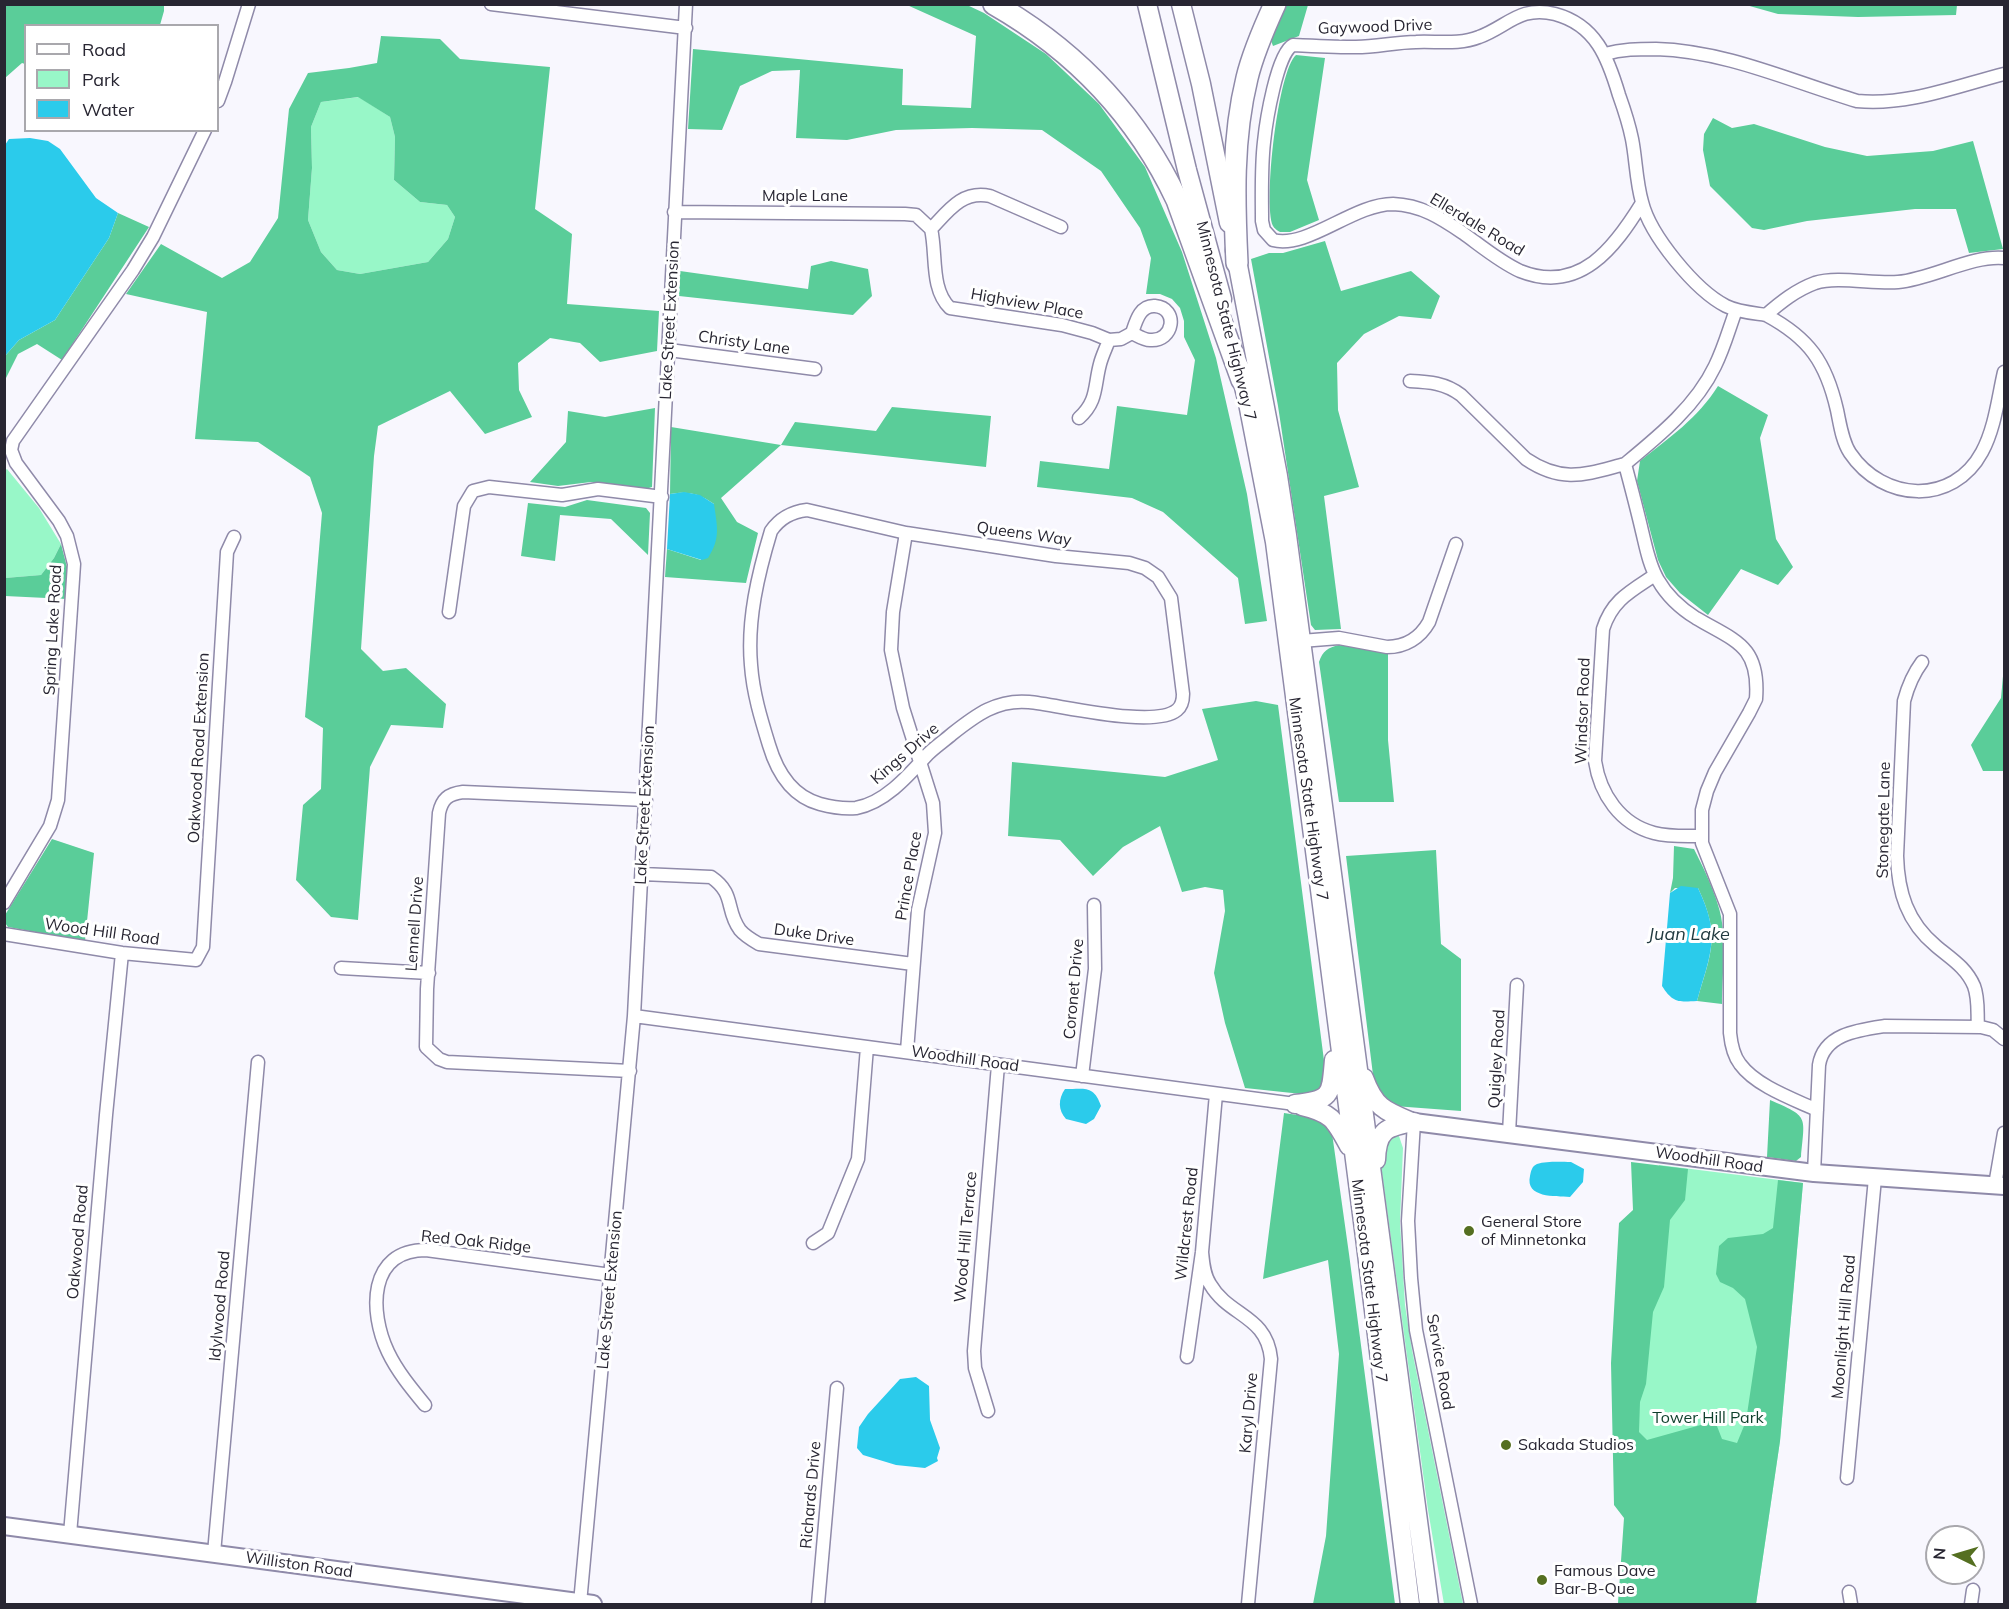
<!DOCTYPE html>
<style>
body{margin:0}
#map{position:relative;width:2009px;height:1609px;overflow:hidden;background:#f8f7fe;font-family:Mulish,sans-serif}
canvas{display:block}
.frame{position:absolute;inset:0;border:6px solid #282632;pointer-events:none}
.legend{position:absolute;left:24px;top:24px;width:195px;height:108px;box-sizing:border-box;background:#fff;border:2px solid #a9a8ad;margin:0;padding:8px 10px;list-style:none;font-size:18px;color:#282632}
.legend li{display:flex;align-items:center;gap:12px;height:30px}
.legend b{width:30px;border:2px solid #a9a8ad}
.north{position:absolute;left:1925px;top:1525px;width:60px;height:60px;box-sizing:border-box;background:#fff;border:2px solid #a9a8ad;border-radius:50%;rotate:275deg;font-size:16px;font-weight:700;line-height:24px;text-align:center;color:#282632}
.north::after{content:'';display:block;margin:auto;width:21px;height:27px;background:#556f21;clip-path:polygon(50% 0,100% 100%,50% 72%,0 100%)}
</style>
<div id="map">
<canvas width="2009" height="1609"></canvas>
<div class="frame"></div>
<ul class="legend">
<li><b style="height:8px;background:#fff"></b>Road</li>
<li><b style="height:16px;background:#98f7c8"></b>Park</li>
<li><b style="height:16px;background:#2bcbeb"></b>Water</li>
</ul>
<div class="north">N</div>
</div>
<script>
const g = document.querySelector('canvas').getContext('2d');
g.lineJoin = 'round';
function paint(path, color) {
  g.fillStyle = color;
  g.fill(path, 'evenodd');
}
function stroke(path, color, width, dash) {
  g.strokeStyle = color;
  g.lineWidth = width;
  g.lineCap = dash ? 'butt' : 'round';
  g.setLineDash(dash || []);
  g.stroke(path);
}
function label(font, color, halo, rows, align = 'center') {
  g.font = font + ' Mulish,sans-serif';
  g.lineWidth = 6;
  g.setLineDash([]);
  g.textBaseline = 'middle';
  g.strokeStyle = halo;
  g.fillStyle = color;
  for (const [text, x, y, turn = 0] of rows) {
    g.save();
    g.translate(x, y);
    g.rotate((+turn || 0) * Math.PI / 180);
    g.textAlign = isNaN(turn) ? turn : align;
    if (halo) g.strokeText(text, 0, 0);
    g.fillText(text, 0, 0);
    g.restore();
  }
}
paint(new Path2D(`
 M359 97 390 117 395 137 394 180 420 202 447 205 455 217 448 239 428 262 360 274 337 270 321 252 308 220 312 168 311 127 321 102Z
 M7 469 39 508 61 544 54 558 41 575 5 578 4 471Z
 M1394 1135 1399 1136 1403 1148 1400 1222 1405 1305 1412 1350 1463 1604H1444L1428 1510 1380 1158 1384 1143Z
 M1659 1165 1803 1183 1780 1441 1756 1604H1618Z`), '#98f7c8');
paint(new Path2D(`
 M5 4H164V11L160 25 26 26 25 64 22 63 5 78Z
 M907 5H967L984 13 1046 54 1099 104 1145 167 1182 252 1216 358 1247 494 1267 621 1245 624 1238 578 1163 512 1132 498 1037 487 1040 461 1109 469 1117 406 1187 415 1195 360 1184 337V321L1180 308 1172 299 1160 294H1146L1151 258 1140 228 1101 171 1042 130 972 128 896 130 847 140 796 138 800 70 772 71 740 86 722 130 688 129 693 49 903 69 902 105 971 108 976 36Z
 M1286 5H1308L1299 36 1273 46 1270 38Z
 M1746 5 1957 4V5L1956 15 1858 17 1778 14Z
 M381 36 440 39 460 59 550 67 535 209 572 234 567 304 659 311 657 351 600 362 580 343 550 338 518 363 519 390 532 417 485 434 450 391 378 426 374 456 361 649 383 671 406 668 446 704 443 728 391 725 370 767 358 920 331 917 296 880 303 805 321 789 323 728 305 717 322 513 310 477 258 442 195 439 207 312 126 294 161 244 222 278 250 262 278 218 289 109 308 73 349 68 377 63ZM358 97 390 117 395 137 394 180 420 202 447 205 455 217 448 239 428 262 360 274 337 270 321 252 308 220 312 168 311 127 321 102Z
 M1296 55 1325 58 1307 180 1319 220 1290 232H1280C1278 231 1274 228 1273 226 1263 203 1278 70 1296 55Z
 M1713 118 1732 128 1754 124 1825 147 1867 156 1933 151 1973 141 2003 249 1969 253 1956 209H1915L1807 221 1764 230 1752 228 1710 186 1703 150 1704 134Z
 M118 213 149 227 62 360 37 344 18 354 5 380V356L19 340 55 320 109 238Z
 M1325 241 1341 291 1411 271 1440 296 1431 319 1399 316 1364 334 1337 363 1338 410 1359 487 1324 496 1341 629 1315 630 1311 625 1278 406 1251 259 1269 253H1283Z
 M831 261 868 269 872 296 853 315 679 296 680 271 808 289 811 266Z
 M1718 386 1768 415 1760 438 1776 539 1793 567 1778 585 1741 569 1708 615 1680 593 1666 577 1658 560 1637 481 1640 461C1669 438 1698 418 1718 386Z
 M892 407 991 416 986 467 781 445 721 498 737 522 758 533 746 583 665 577 667 549 701 560 714 504C698 493 689 491 670 494L671 427 781 445 795 422 876 431Z
 M655 408 652 487 646 489 591 482 558 486 530 482 566 442 568 411 605 417Z
 M587 500 646 508 650 513 648 555 611 519 560 515 555 561 521 556 528 503 565 507Z
 M61 544 68 571 67 599 5 596V578L41 575 54 558Z
 M1339 645 1388 653V740L1394 802H1339L1319 662C1323 650 1328 648 1339 645Z
 M2004 665V771H1983L1971 745 2001 698Z
 M1256 701 1278 705 1326 1076 1321 1090 1311 1095 1245 1088 1225 1023 1214 973 1225 911 1223 890 1205 887 1182 892 1160 826 1123 847 1093 876 1060 840 1008 836 1012 762 1165 777 1218 760 1202 709Z
 M52 839 94 853 85 941 8 927 5 923V915Z
 M1674 846 1694 849C1703 867 1712 885 1718 905 1728 936 1722 972 1722 1004L1697 1001C1711 953 1721 936 1698 888H1675L1670 893 1673 878Z
 M1436 850 1441 944 1461 959V1111L1394 1106 1384 1100 1374 1083 1346 856Z
 M1770 1100C1809 1117 1805 1115 1801 1157L1796 1161 1767 1157Z
 M1284 1113C1301 1116 1324 1115 1332 1133L1349 1254 1395 1604H1313L1326 1536 1339 1354 1328 1260 1263 1279Z
 M1631 1162 1688 1169 1685 1200 1670 1220 1664 1287 1653 1312 1646 1384 1640 1402 1639 1432 1647 1440 1715 1421 1722 1439 1737 1443 1746 1421 1757 1347 1745 1299 1733 1288 1720 1282 1716 1274 1719 1246 1728 1238 1763 1234 1773 1228 1778 1180 1803 1183 1780 1441 1756 1604H1618L1624 1518 1614 1505 1611 1363 1619 1223 1633 1210Z`), '#5acd99');
paint(new Path2D(`
 M30 138 48 141 60 149 96 198 118 213 109 238 55 320 19 340 5 356V145L9 139Z
 M684 492 700 495 714 504C717 526 721 538 708 558L702 560 667 549 670 494Z
 M1681 886 1698 888C1721 936 1711 952 1697 1001 1678 1002 1673 1003 1662 986L1670 893Z
 M1065 1089C1085 1089 1094 1085 1101 1106L1094 1119 1086 1124 1066 1119C1058 1110 1058 1099 1065 1089Z
 M1571 1162 1584 1169 1583 1182 1570 1197C1555 1196 1525 1198 1530 1176 1531 1171 1532 1166 1537 1164 1547 1161 1561 1162 1571 1162Z
 M916 1377 929 1386 930 1420 940 1448 937 1458 938 1461 925 1468 896 1465 863 1455 857 1448 859 1427 868 1414 900 1379Z`), '#2bcbeb');
const street = new Path2D(`
 M491 4 686 28
 M1605 54C1622 49 1638 49 1656 49 1726 51 1790 81 1857 101 1907 106 1957 86 2004 74
 M218 101 225 82 249 4
 M1642 203C1615 247 1580 295 1520 271 1500 262 1481 246 1463 233 1441 218 1421 205 1393 204 1353 204 1308 249 1273 240L1264 230 1262 221C1262 195 1261 168 1264 142 1266 122 1277 53 1293 45 1313 46 1333 47 1352 47 1373 48 1395 42 1416 42 1437 41 1459 45 1479 37 1507 27 1520 5 1555 14 1596 25 1608 58 1619 95 1624 109 1629 124 1632 139 1636 159 1636 181 1642 202 1650 235 1695 290 1726 306 1738 312 1753 313 1766 315 1781 302 1796 290 1815 283 1837 276 1873 284 1898 282 1932 279 1971 255 2004 258
 M674 212 905 214 916 215 931 229C937 254 930 289 950 308L1062 325 1092 333 1109 340 1121 339 1132 333C1136 321 1140 305 1155 306 1179 308 1174 342 1150 340 1144 340 1138 336 1132 333
 M931 229C948 211 962 190 990 196L1061 227
 M1736 310C1729 329 1724 348 1715 366 1696 406 1659 436 1625 464 1631 487 1637 509 1642 531 1646 547 1649 565 1658 580 1667 596 1680 608 1696 618 1735 641 1760 645 1756 699L1749 713 1715 772 1707 791 1702 810V843L1730 914V1033C1731 1043 1733 1055 1740 1064 1756 1086 1793 1099 1817 1110
 M1766 315C1809 338 1826 362 1837 410 1840 424 1842 441 1850 453 1883 502 1953 506 1982 452 1995 428 1998 398 2004 372
 M669 350 815 369
 M1410 381C1430 382 1445 383 1461 395L1526 459C1563 484 1586 474 1625 464
 M1079 418C1098 401 1094 386 1100 364 1102 356 1106 348 1109 340
 M807 510 906 533 1056 556 1129 563 1145 568 1158 577 1171 598 1183 694C1183 700 1182 706 1177 710 1154 729 1060 705 1029 702 997 699 976 715 952 734 944 741 935 747 928 754 909 775 885 803 856 808 844 809 831 807 820 804 791 796 777 772 769 745 761 719 753 693 751 665 747 620 758 574 771 531 780 518 791 512 807 510Z
 M906 533 893 612 891 650 903 708 933 803 935 833 918 910 907 1051
 M1655 575C1631 591 1612 600 1603 629L1595 761C1600 794 1620 824 1654 833 1669 837 1685 836 1701 836
 M449 612 464 506 473 491 489 487 562 495 598 489 662 497
 M1301 641 1339 638 1387 647C1405 647 1420 638 1429 622L1456 544
 M1922 662C1913 674 1908 686 1904 701L1897 856C1898 892 1907 922 1936 946 1950 958 1966 967 1974 986 1979 999 1977 1013 1978 1027
 M642 874 711 877C736 894 725 910 740 930 745 936 752 940 759 944L913 964
 M4 903 50 826 58 800 73 579 74 564 67 536 59 521 16 463 11 450 13 441 133 270 153 237 205 130
 M4 934 122 953 196 960 203 947 227 552 234 537
 M341 968 429 973
 M634 1016 1295 1104
 M630 1071 447 1062 439 1059 426 1047 427 989 439 813C442 799 448 794 463 792L646 800
 M1082 1076 1095 969 1094 905
 M1414 1122 1408 1221 1411 1278 1416 1330 1471 1604
 M1509 1133 1517 985
 M1814 1173 1819 1065C1824 1034 1858 1030 1885 1026L1981 1027 1993 1030 2004 1039
 M1995 1185 2004 1133
 M813 1243 828 1233 858 1159 867 1047
 M1202 1252C1203 1263 1204 1275 1210 1284 1229 1317 1267 1315 1271 1359L1248 1604
 M1187 1357 1202 1252 1216 1094
 M425 1405C411 1388 397 1371 388 1352 369 1312 368 1250 426 1250L611 1275
 M988 1411 975 1368 974 1351 998 1065
 M1847 1478 1875 1178
 M70 1534 106 1115 122 953
 M214 1553 258 1062
 M1849 1592 1851 1604
 M580 1603 634 1016 686 4
 M818 1604 837 1388
 M1971 1604 1973 1590`);
const secondary = new Path2D(`
 M1414 1122 1814 1173 2004 1186
 M4 1526 593 1604`);
const primary = new Path2D(`
 M1147 4 1187 170 1222 299
 M1181 4 1201 84 1229 223
 M1235 250 1278 476 1287 535 1429 1604
 M1239 367 1248 403 1275 542 1365 1237 1410 1604
 M1364 1078C1375 1108 1385 1111 1412 1122
 M1295 1104C1332 1100 1331 1095 1334 1060
 M1302 1106C1332 1113 1335 1120 1349 1146
 M1376 1160C1377 1130 1386 1127 1414 1122`);
const highway = new Path2D(`
 M994 4C1076 51 1137 115 1177 200L1242 380
 M1237 263C1234 201 1232 139 1247 78 1253 53 1264 28 1275 4`);
stroke(street, '#8f8aa9', 15);
stroke(secondary, '#8f8aa9', 20);
stroke(primary, '#8f8aa9', 21);
stroke(highway, '#8f8aa9', 24);
stroke(street, '#fff', 12);
stroke(secondary, '#fff', 16);
stroke(primary, '#fff', 18);
stroke(highway, '#fff', 21);
for (const [x, y, r, color] of [
 [1469,1231,6,"#556f21"],
 [1506,1445,6,"#556f21"],
 [1542,1580,6,"#556f21"]
]) {
  const dot = new Path2D();
  dot.arc(x, y, r, 0, 2 * Math.PI);
  g.fillStyle = color;
  g.fill(dot);
  stroke(dot, '#fff', 2);
}
label('16px', '#282632', '#fff', [
 ["Gaywood Drive",1375,27,-2],
 ["Maple Lane",805,196],
 ["Ellerdale Road",1477,225,31],
 ["Highview Place",1027,304,10],
 ["Lake Street Extension",670,320,-87],
 ["Minnesota State Highway 7",1226,321,76],
 ["Christy Lane",744,343,8],
 ["Queens Way",1024,534,8],
 ["Spring Lake Road",53,630,-87],
 ["Windsor Road",1583,711,-88],
 ["Oakwood Road Extension",199,748,-87],
 ["Kings Drive",905,754,-41],
 ["Minnesota State Highway 7",1308,799,82],
 ["Lake Street Extension",645,805,-87],
 ["Stonegate Lane",1884,820,-89],
 ["Prince Place",909,876,-80],
 ["Lennell Drive",415,924,-86],
 ["Wood Hill Road",102,932,8],
 ["Duke Drive",814,935,8],
 ["Coronet Drive",1074,989,-85],
 ["Woodhill Road",965,1059,8],
 ["Quigley Road",1497,1059,-87],
 ["Woodhill Road",1709,1160,8],
 ["Wildcrest Road",1187,1224,-84],
 ["Wood Hill Terrace",966,1237,-85],
 ["Oakwood Road",78,1242,-85],
 ["Red Oak Ridge",476,1242,6],
 ["Minnesota State Highway 7",1369,1281,83],
 ["Lake Street Extension",610,1290,-85],
 ["Idylwood Road",220,1306,-85],
 ["Moonlight Hill Road",1844,1327,-85],
 ["Service Road",1440,1362,80],
 ["Karyl Drive",1249,1413,-85],
 ["Richards Drive",811,1495,-85],
 ["Williston Road",299,1565,8]
]);
label('16px', '#282632', '#fff', [
 ["General Store",1481,1222],
 ["of Minnetonka",1481,1240],
 ["Sakada Studios",1518,1445],
 ["Famous Dave",1554,1571],
 ["Bar-B-Que",1554,1589]
], 'left');
label('16px', '#0e3f2b', '#fff', [
 ["Tower Hill Park",1708,1418]
]);
label('italic 18px', '#223a40', '#fff', [
 ["Juan Lake",1689,935]
]);
</script>
